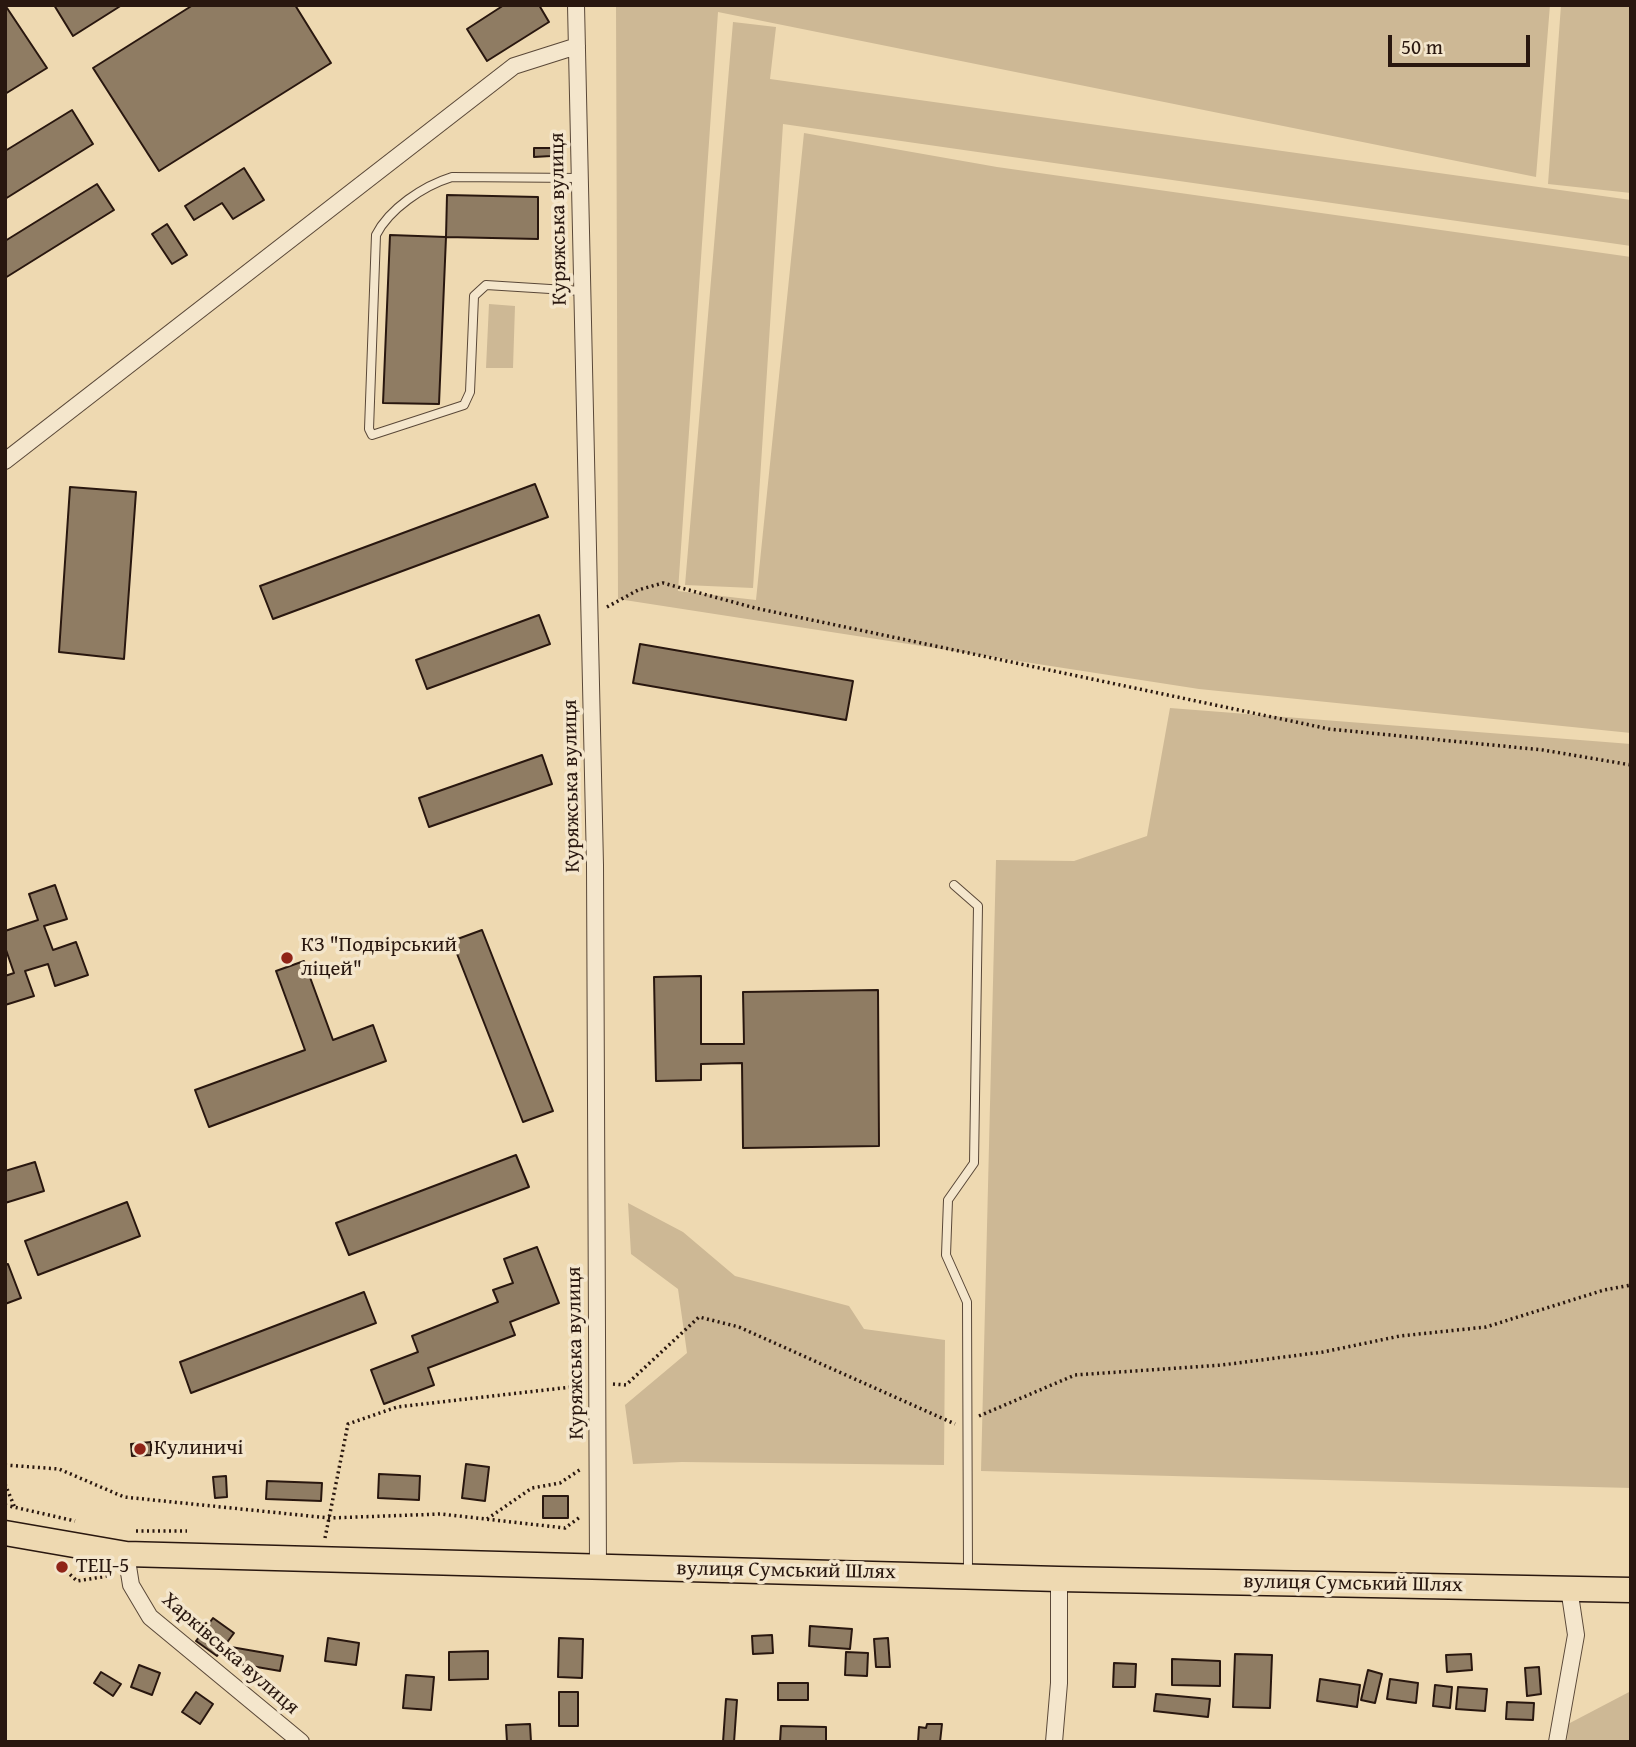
<!DOCTYPE html>
<meta charset="utf-8">
<style>
body{margin:0}
#map{position:relative;width:1636px;height:1747px;overflow:hidden;background:#eed9b1;font-family:"Gentium Book Plus",serif}
canvas{display:block}
.frame{position:absolute;inset:0;border:7px solid #29170f;pointer-events:none}
.scale{position:absolute;left:1388px;top:35px;width:142px;height:32px;box-sizing:border-box;border:4px solid #29170f;border-top:0;padding-left:9px;font-size:21px;line-height:24px;white-space:nowrap;color:#29170f;-webkit-text-stroke:5px #f4e6cc;paint-order:stroke}
</style>
<div id="map">
<canvas width="1636" height="1747"></canvas>
<div class="frame"></div>
<div class="scale">50 m</div>
</div>
<script>
const g = document.querySelector('canvas').getContext('2d');
g.lineJoin = 'round';
function paint(path, color) {
  g.fillStyle = color;
  g.fill(path, 'evenodd');
}
function stroke(path, color, width, dash) {
  g.strokeStyle = color;
  g.lineWidth = width;
  g.lineCap = dash ? 'butt' : 'round';
  g.setLineDash(dash || []);
  g.stroke(path);
}
function label(font, color, halo, rows, align = 'center') {
  g.font = font + ' "Gentium Book Plus",serif';
  g.lineWidth = 7;
  g.setLineDash([]);
  g.textBaseline = 'middle';
  g.strokeStyle = halo;
  g.fillStyle = color;
  for (const [text, x, y, turn = 0] of rows) {
    g.save();
    g.translate(x, y);
    g.rotate((+turn || 0) * Math.PI / 180);
    g.textAlign = isNaN(turn) ? turn : align;
    if (halo) g.strokeText(text, 0, 0);
    g.fillText(text, 0, 0);
    g.restore();
  }
}
paint(new Path2D(`
 M616 5H1550L1536 177 718 12 678 591 756 600 804 133 997 167 1631 257V733L1199 689 618 599Z
 M1561 5H1631V193L1548 184Z
 M733 22 776 27 770 79 1631 200V246L783 124 753 588 685 585Z
 M489 304 515 306 513 368H486Z
 M1170 708 1631 744V1488L981 1471 996 860 1074 861 1147 836Z
 M628 1203 683 1232 735 1276 849 1306 864 1329 945 1340 944 1465 682 1462 633 1464 625 1405 687 1353 678 1289 631 1254Z
 M1631 1691V1742H1567L1568 1724Z`), '#cdb895');
const building = new Path2D(`
 M5 5 47 68 5 94Z
 M54 5H122L73 36Z
 M193 5H295L331 63 159 171 93 68Z
 M504 5H539L549 22 487 61 467 29Z
 M72 110 93 144 5 199V151Z
 M534 148H551V156L534 157Z
 M244 168 264 200 233 219 222 203 194 220 185 206Z
 M97 184 114 210 5 278V241Z
 M447 195 538 197V239L446 237Z
 M167 224 187 255 172 264 152 234Z
 M390 235 446 237 439 404 383 403Z
 M535 484 548 517 273 619 260 586Z
 M70 487 136 492 124 659 59 652Z
 M539 615 550 644 427 689 416 660Z
 M640 644 853 681 846 720 633 683Z
 M542 755 552 784 429 827 419 798Z
 M55 885 67 919 44 926 53 950 76 942 88 975 55 986 48 964 25 971 34 996 5 1005V976L14 973 5 947V931L38 920 29 894Z
 M482 930 553 1111 523 1122 452 941Z
 M304 961 333 1040 373 1025 386 1061 209 1127 195 1090 305 1050 276 971Z
 M701 976V1044H744L743 992 878 990 879 1146 743 1148 742 1063 701 1064V1080L656 1081 654 977Z
 M516 1155 529 1187 349 1255 336 1223Z
 M35 1162 44 1191 5 1203V1171Z
 M127 1202 140 1236 38 1275 25 1241Z
 M537 1247 559 1303 510 1322 515 1335 428 1368 434 1385 384 1404 371 1370 418 1352 412 1336 498 1302 493 1290 513 1283 504 1259Z
 M8 1264 21 1298 5 1304V1265Z
 M364 1292 376 1323 191 1393 180 1362Z
 M151 1442V1455L132 1456 131 1444Z
 M466 1464 489 1467 485 1501 462 1498Z
 M379 1474 420 1476 419 1500 378 1498Z
 M226 1476 227 1497 215 1498 213 1477Z
 M267 1481 322 1483 321 1501 266 1499Z
 M543 1496H568V1518H543Z
 M213 1618 234 1633 217 1656 196 1641Z
 M810 1626 852 1629 850 1649 809 1646Z
 M772 1635 773 1653 753 1654 752 1636Z
 M328 1638 359 1643 356 1665 325 1661Z
 M559 1638 583 1639 582 1678 558 1677Z
 M888 1638 890 1667H876L874 1639Z
 M231 1647 283 1656 280 1671 228 1662Z
 M488 1651V1679L449 1680V1652Z
 M846 1652 868 1653 867 1676 845 1675Z
 M1235 1654 1272 1655 1270 1708 1233 1707Z
 M1471 1654 1472 1670 1447 1672 1446 1655Z
 M1172 1659 1220 1661V1686L1172 1685Z
 M1114 1663 1136 1664 1135 1687H1113Z
 M139 1665 160 1673 152 1695 131 1687Z
 M1539 1667 1541 1694 1527 1696 1525 1668Z
 M1368 1670 1382 1674 1375 1703 1361 1700Z
 M101 1672 121 1684 113 1696 94 1683Z
 M406 1675 434 1677 431 1710 403 1708Z
 M1320 1679 1360 1685 1357 1707 1317 1701Z
 M1390 1679 1418 1683 1416 1703 1387 1699Z
 M778 1683H808V1700H778Z
 M1435 1685 1452 1687 1450 1708 1433 1706Z
 M1458 1687 1487 1689 1485 1711 1456 1709Z
 M196 1692 213 1704 200 1724 182 1712Z
 M559 1692H578V1726H559Z
 M1156 1694 1210 1699 1208 1717 1154 1711Z
 M726 1699 737 1700 734 1742H723Z
 M1507 1702 1534 1703 1533 1720 1506 1719Z
 M530 1724 531 1742H507L506 1725Z
 M927 1724H942L940 1742H918L919 1727 926 1728Z
 M781 1726 826 1727V1742H780Z`);
paint(building, '#8f7c63');
stroke(building, '#29170f', 2);
const lane = new Path2D(`
 M580 178 452 177C423 186 389 209 376 235L369 429 372 435 464 405 470 392 474 296 486 285 582 291
 M954 885 978 906 974 1163 948 1200 946 1255 967 1302 968 1573`);
const street = new Path2D(`
 M576 5 595 865 598 1567
 M5 461 514 66 577 46
 M126 1554 131 1585 150 1617 301 1742
 M1054 1742 1059 1683V1579
 M1557 1742 1576 1635 1569 1588`);
const primary = new Path2D(`
 M5 1533 126 1554 1059 1579 1631 1590`);
stroke(lane, '#5a4838', 10);
stroke(street, '#5a4838', 18);
stroke(primary, '#29170f', 27);
stroke(new Path2D(`
 M607 607 638 590 663 583 755 608 1329 729 1543 750 1631 765
 M613 1384 626 1385 699 1317 739 1327 955 1424
 M979 1416 1075 1375 1222 1365 1323 1352 1400 1336 1486 1327 1604 1290 1631 1285
 M5 1465 59 1469 124 1497 329 1518 441 1514 565 1528 580 1517
 M5 1484 15 1508
 M5 1505 75 1521
 M487 1519 532 1488 560 1483 581 1469
 M136 1531H187
 M325 1538 348 1424 397 1407 580 1386
 M62 1567 77 1581 114 1575`), '#29170f', 3.5, [2, 3.5]);
stroke(lane, '#f4e6cc', 8);
stroke(street, '#f4e6cc', 16);
stroke(primary, '#eed9b1', 24);
for (const [x, y, r, color] of [
 [287,958,7,"#8f2418"],
 [140,1449,7,"#8f2418"],
 [62,1567,7,"#8f2418"]
]) {
  const dot = new Path2D();
  dot.arc(x, y, r, 0, 2 * Math.PI);
  g.fillStyle = color;
  g.fill(dot);
  stroke(dot, '#f4e6cc', 2.5);
}
label('21px', '#29170f', '#f4e6cc', [
 ["Куряжська вулиця",559,219,-91],
 ["Куряжська вулиця",572,786,-91],
 ["Куряжська вулиця",576,1353,-91],
 ["вулиця Сумський Шлях",786,1571,1],
 ["вулиця Сумський Шлях",1353,1584,1],
 ["Харківська вулиця",230,1654,41]
]);
label('21px', '#29170f', '#f4e6cc', [
 ["КЗ \"Подвірський",301,946],
 ["ліцей\"",301,970],
 ["Кулиничі",154,1449],
 ["ТЕЦ-5",76,1567]
], 'left');
</script>
